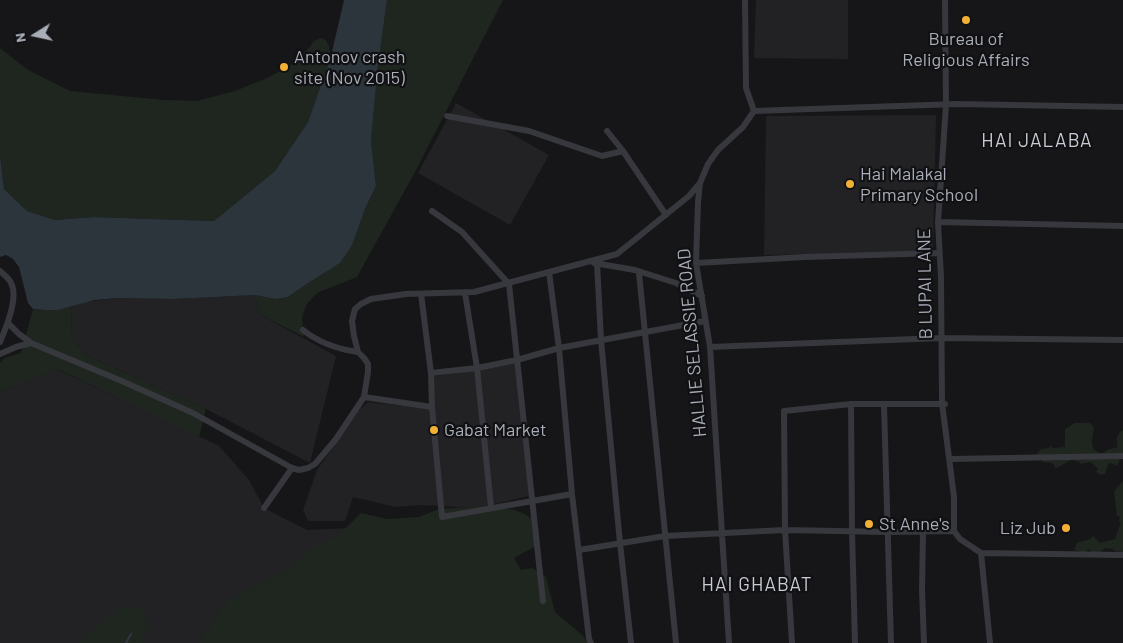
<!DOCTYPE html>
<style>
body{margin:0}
#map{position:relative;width:1123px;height:643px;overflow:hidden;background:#161618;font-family:Barlow,sans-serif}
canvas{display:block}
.north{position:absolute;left:10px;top:10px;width:50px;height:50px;-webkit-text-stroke:4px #111113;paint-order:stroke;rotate:260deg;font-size:14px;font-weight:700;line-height:20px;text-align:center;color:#a8adb8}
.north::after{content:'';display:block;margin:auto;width:18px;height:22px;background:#a8adb8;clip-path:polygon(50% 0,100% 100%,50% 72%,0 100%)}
</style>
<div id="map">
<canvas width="1123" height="643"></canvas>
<div class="north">N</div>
</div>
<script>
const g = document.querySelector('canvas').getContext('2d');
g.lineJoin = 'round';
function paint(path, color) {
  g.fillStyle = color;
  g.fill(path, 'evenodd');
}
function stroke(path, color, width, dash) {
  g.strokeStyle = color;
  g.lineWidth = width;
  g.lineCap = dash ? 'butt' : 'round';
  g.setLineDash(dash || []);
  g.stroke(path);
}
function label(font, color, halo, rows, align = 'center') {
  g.font = font + ' Barlow,sans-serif';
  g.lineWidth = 4.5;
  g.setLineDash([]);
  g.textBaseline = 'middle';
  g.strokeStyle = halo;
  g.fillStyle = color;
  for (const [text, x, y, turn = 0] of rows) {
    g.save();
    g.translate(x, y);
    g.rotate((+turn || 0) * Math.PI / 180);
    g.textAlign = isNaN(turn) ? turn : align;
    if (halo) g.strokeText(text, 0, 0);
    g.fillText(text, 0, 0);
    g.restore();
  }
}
paint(new Path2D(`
 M756 0H848V59L754 58Z
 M456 103 549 155 510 225 418 173Z
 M936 115 933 252 764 255 766 116Z
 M255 295 259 314 336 356 310 463 206 409 85 355 72 337 71 307 86 302 117 298 174 299Z
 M515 364 529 496 477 508 421 505 396 507 353 497 345 521H308L303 510 317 470 358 411 368 402 432 409 431 377Z
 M57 369 219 446 249 480 264 508 307 530 373 527 564 643H0V392Z`), '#222225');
paint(new Path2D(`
 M387 0H503L415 172 357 277 317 293 306 305 302 318 304 337 259 314 255 295 275 299 288 297 302 287 340 263 376 186 371 141 378 65Z
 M321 38 326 40 329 46 331 56 308 122 275 171 214 221 93 217 55 220 27 211 4 189 0 155V48L28 70 70 91 164 100 197 101 235 91 267 78 290 66 309 48 314 41Z
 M71 307 72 337 85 355 206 409 199 437 58 369 0 392V363L4 358 21 353 33 309 45 310Z
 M1075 423H1090L1094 427C1093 440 1087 448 1102 454L1107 450 1118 447C1116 440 1116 434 1123 430V453L1117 466 1111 463 1108 465 1105 474 1100 475 1096 472 1098 469 1091 462 1080 464 1079 462 1071 460 1057 468H1055L1053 463 1042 462V460L1036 455 1041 449 1049 448 1050 446 1053 448 1065 447V429Z
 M1123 481V552L1114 551 1113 549 1105 548 1099 553 1091 552 1089 549 1084 553 1074 550 1077 543 1090 539 1093 536 1100 543 1115 539 1121 522H1119L1120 516H1117L1114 491Z
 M470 507C490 508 524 504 536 525 538 530 538 539 538 545L514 558 521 570 532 568 546 577 555 612 582 635 588 643H200L228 601 286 571 311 548 339 535 361 513 387 519 419 517 439 509Z
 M121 606 146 611 147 633 142 643H79Z`), '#1e261f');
paint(new Path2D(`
 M344 0H387L378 65 371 141 376 186 365 209 352 245 340 263 302 287 288 297 275 299 255 295 174 299 117 298 95 300 58 310H45L33 309 28 303 19 267 13 259 6 255 0 257V155L4 189 27 211 55 220 93 217 214 221 275 171 308 122 331 56Z`), '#2c353c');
stroke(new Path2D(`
 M126 643 131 634`), '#2c353c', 2.5);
stroke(new Path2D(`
 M945 0 946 105 938 222 941 277 942 403 954 497V531L960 539 981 553
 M754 111 957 104 1123 107
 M447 116 529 131 602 156 623 151 607 131
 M623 151 666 215
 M432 211 462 232 509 284 543 601
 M938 222 1123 226
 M594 263 635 270 676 283 702 296
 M597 263 601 340 620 543 631 643
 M696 263 805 257 939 253
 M0 271C4 275 9 278 11 283 19 297 6 328 0 342
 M549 272 559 348 572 494 589 639 591 643
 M639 273 676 643
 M465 293 477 368 491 507
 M421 294 431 373 432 407 442 517 572 494
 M8 323 19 334 31 343 124 382 193 413 292 468 299 470 308 468 315 464 336 439 364 397 368 372V364L364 358 358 352 354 336 352 321 355 309 361 304 371 299 406 294 474 292 617 254 689 196 700 183
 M303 330C319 343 337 349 358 352
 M710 347 941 338 1123 340
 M0 354 16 347 31 343
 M431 373 477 368 517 360 559 348 705 321
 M364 397 432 407
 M851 404 852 531 855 643
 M884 405 891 643
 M950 459 1123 456
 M264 508 292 468
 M923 532 922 590 924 643
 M579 550 665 536 785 530 887 532 954 531
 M981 553 1123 555
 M981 553 990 643
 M729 643 710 347 696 263 698 202 700 183 708 164 718 150 743 127 754 111 746 88 745 0
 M792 643 785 530 784 411 851 404H945H943`), '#37383d', 6);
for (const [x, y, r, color] of [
 [966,20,5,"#f2b134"],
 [284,67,5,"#f2b134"],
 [850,184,5,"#f2b134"],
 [434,430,5,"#f2b134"],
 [869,524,5,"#f2b134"],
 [1066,528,5,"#f2b134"]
]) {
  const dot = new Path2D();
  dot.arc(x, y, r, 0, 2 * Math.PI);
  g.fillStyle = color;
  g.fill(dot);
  stroke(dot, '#111113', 2);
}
label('18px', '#a8adb8', '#111113', [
 ["Bureau of",966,39,"center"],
 ["Religious Affairs",966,60,"center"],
 ["Antonov crash",294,57],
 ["site (Nov 2015)",294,78],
 ["Hai Malakal",860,174],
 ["Primary School",860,195],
 ["Gabat Market",444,430],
 ["St Anne's",879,524],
 ["Liz Jub",1056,528,"right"]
], 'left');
label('18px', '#a8adb8', '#111113', [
 ["B LUPAI LANE",925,284,-91],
 ["HALLIE SELASSIE ROAD",692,343,-95]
]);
g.letterSpacing = '1px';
label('19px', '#c9ccd4', '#111113', [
 ["HAI JALABA",1037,141],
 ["HAI GHABAT",757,585]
]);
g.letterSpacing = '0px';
</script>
